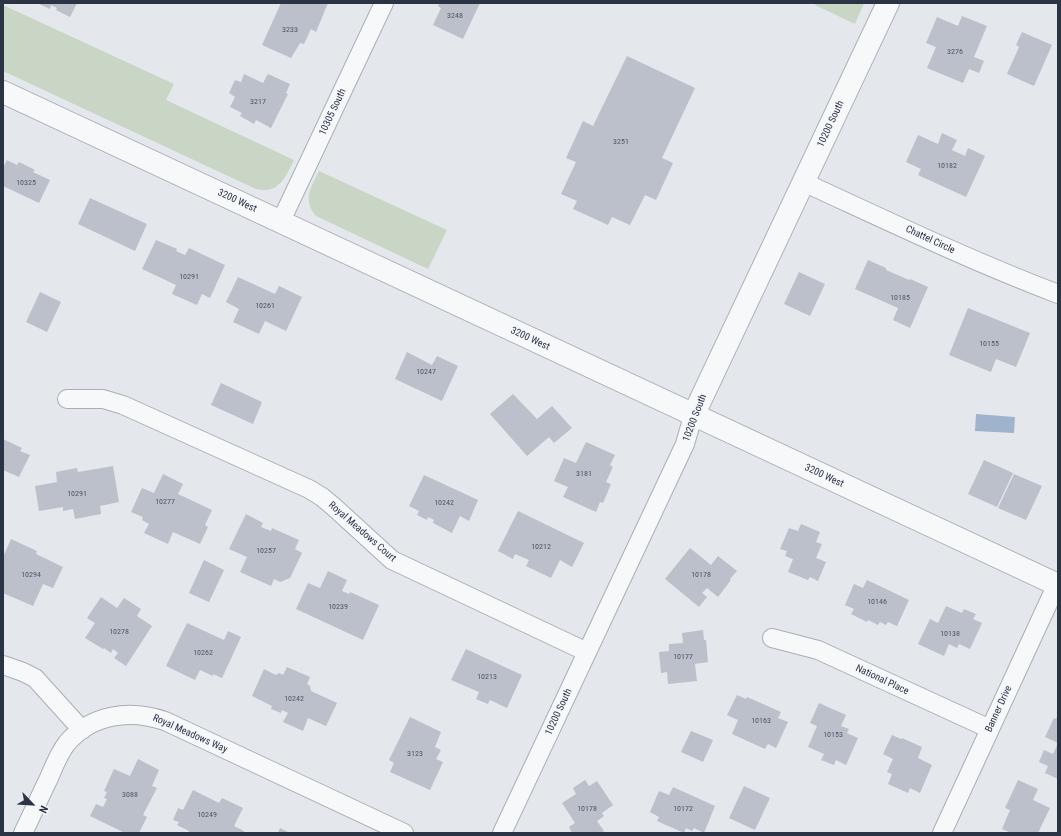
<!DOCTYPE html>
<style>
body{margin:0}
#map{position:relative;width:1061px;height:836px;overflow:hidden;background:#e4e7ec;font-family:"Roboto Condensed",sans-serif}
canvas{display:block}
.frame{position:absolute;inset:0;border:4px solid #2b3445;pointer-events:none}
.north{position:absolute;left:12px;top:784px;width:40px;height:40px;-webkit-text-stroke:3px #f4f6f9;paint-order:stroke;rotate:115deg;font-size:11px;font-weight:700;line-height:16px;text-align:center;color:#2b3445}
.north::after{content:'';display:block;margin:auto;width:14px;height:18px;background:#2b3445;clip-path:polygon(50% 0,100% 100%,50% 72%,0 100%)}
</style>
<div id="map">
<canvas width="1061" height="836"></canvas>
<div class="frame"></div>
<div class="north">N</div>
</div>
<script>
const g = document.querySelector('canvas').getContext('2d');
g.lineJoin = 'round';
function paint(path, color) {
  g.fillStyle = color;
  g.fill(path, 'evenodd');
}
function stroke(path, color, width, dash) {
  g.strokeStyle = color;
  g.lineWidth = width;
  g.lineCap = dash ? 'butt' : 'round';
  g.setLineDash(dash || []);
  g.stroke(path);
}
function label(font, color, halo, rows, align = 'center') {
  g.font = font + ' "Roboto Condensed",sans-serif';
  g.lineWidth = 3;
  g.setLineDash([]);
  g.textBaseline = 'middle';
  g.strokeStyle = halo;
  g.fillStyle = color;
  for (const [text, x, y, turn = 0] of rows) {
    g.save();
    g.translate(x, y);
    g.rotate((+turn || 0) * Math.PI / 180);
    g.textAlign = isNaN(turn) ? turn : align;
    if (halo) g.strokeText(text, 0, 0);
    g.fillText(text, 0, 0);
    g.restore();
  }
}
paint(new Path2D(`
 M816 3H864L855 24 815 5Z
 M3 5 174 84 166 100 294 160C286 176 279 195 256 189L3 71Z
 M319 171 447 230 428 269 316 216C302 199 311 188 319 171Z`), '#c9d6c5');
paint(new Path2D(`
 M976 414 1015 417 1014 433 975 431Z`), '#9fb4cc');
paint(new Path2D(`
 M40 3H77L70 17 56 10 57 8 51 5 50 9 39 4Z
 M281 3H328L316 32 311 29 304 44 300 43 291 58 262 45Z
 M439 3H480L463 39 433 25 441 8 438 6Z
 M962 16 987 26 974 57 984 61 979 73 969 69 963 83 927 68 936 47 926 43 937 17 958 26Z
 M1022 32 1052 45 1034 86 1007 74 1019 47 1016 45Z
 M627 56 695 88 662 158 673 163 656 200 645 195 630 225 612 217 608 225 573 209 577 201 561 194 576 162 566 158 583 121 593 126Z
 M244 74 263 83 268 74 290 84 286 93 288 94 271 128 256 120 254 124 240 116 242 113 230 107 235 97 229 93 235 80 241 82Z
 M942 133 957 140 952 150 965 156 968 148 985 156 966 197 918 175 921 169 906 162 918 135 938 144Z
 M7 160 17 165 19 162 35 170 33 172 50 180 39 203 3 186V168Z
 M90 198 147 224 135 251 78 224Z
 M156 240 177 249 176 251 185 255 189 248 225 265 210 298 202 294 197 305 172 294 176 285 142 269Z
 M868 260 886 268V270L909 280 910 279 928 287 910 328 893 320 898 308 855 289Z
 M799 272 825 284 810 316 784 304Z
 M238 277 275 294 279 286 302 297 286 331 265 321 259 334 233 322 239 309 226 302Z
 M40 292 61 302 47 332 26 322Z
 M968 308 1030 333 1016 367 996 359 991 372 949 355Z
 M407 352 432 365 437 356 458 366 442 401 395 379Z
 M221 383 262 402 253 424 211 405Z
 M513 394 537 419 552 406 572 428 554 443 549 437 527 456 490 414Z
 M3 439 22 448 20 451 30 455 19 477 3 470Z
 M586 442 615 455 610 465 613 467 606 482 611 484 603 503 600 502 596 512 563 497 568 487 554 481 564 458 576 463Z
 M984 460 1013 473 997 507 968 494Z
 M113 466 119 502 100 506 101 514 75 519 73 509 63 511V507L39 511 35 486 57 482 56 472 77 468 78 472Z
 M163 474 183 484 178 494 212 510 205 525 208 527 200 544 173 532 168 544 144 533 149 524 142 520 143 517 131 512 142 488 154 493Z
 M1014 474 1042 486 1026 520 998 508Z
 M424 475 478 500 469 521 460 516 452 533 433 523 434 520 428 517 427 520 417 515 419 511 409 506Z
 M518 511 584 543 572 567 560 560 551 578 526 566 529 560 515 554 513 559 498 551Z
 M246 514 263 523 261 527 271 531 272 528 299 540 295 549 302 553 290 578 280 582 274 579 271 586 240 572 247 557 229 549Z
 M801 524 820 532 816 542 822 544 816 558 826 562 818 581 810 577 808 580 788 572 793 559 785 556 787 551 780 549 789 528 798 531Z
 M11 539 37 551 36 554 63 567 53 588 43 584 33 606 3 593V557Z
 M690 548 711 565 718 556 737 571 730 579 731 580 718 597 707 588 702 593 707 597 699 607 665 579Z
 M204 560 224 570 209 602 189 593Z
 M328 571 347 580 342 591 349 594 350 592 379 605 363 640 296 609 308 583 320 588Z
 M867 580 909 600 897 626 888 622 886 625 880 622 878 625 868 620 867 622 851 614 854 609 845 605 854 584 863 588Z
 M101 597 117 608 124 598 141 609 137 616 152 626 126 666 114 658 118 653 113 649 111 653 104 648 103 649 85 638 95 623 87 618Z
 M946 606 962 613 964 609 976 614 973 619 982 623 970 649 959 644 957 648 949 644 944 656 918 644 930 619 938 623Z
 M187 623 224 640 228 631 241 637 222 678 213 674V676L200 670 195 680 166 666Z
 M703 630 704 640H706L708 662 695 664 697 681 668 684 667 672 661 673 659 652 669 651V644L683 643 682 633Z
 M466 649 522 675 507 708 490 700 488 704 476 699 479 692 451 680Z
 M287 667 310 677 307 684 310 686 311 691 337 703 326 726 308 718 303 731 283 722 288 713 282 710 281 713 271 709 272 706 252 696 264 669 276 675 279 673 283 675Z
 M737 695 746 699 747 697 781 712 778 718 788 722 776 748 768 744 765 749 732 734 738 720 727 715Z
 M819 703 846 715 841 726 849 729 847 733 858 738 846 765 836 760 834 765 821 760 824 754 808 747 817 726 810 723Z
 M1058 715V779L1045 773 1048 766 1039 762 1044 750 1053 754 1058 743 1045 737 1054 718 1056 719Z
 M410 717 441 732 435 747 441 750 436 759 443 762 430 790 390 772 394 763 389 760Z
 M691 731 713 740 703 762 681 752Z
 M892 735 901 739 902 738 922 747 918 758 932 765 920 793 910 788 908 793 888 784 892 774 887 772 893 759 883 754Z
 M138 759 159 770 152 786 157 788 143 815 147 817 139 833H125L90 816 96 804 103 807 107 799 104 798 107 792 104 791 114 769 130 776Z
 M585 780 589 786 597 781 613 805 602 813 604 816 597 821 604 831 601 833H572L569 827 575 823 562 803 576 794 573 788Z
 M1018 780 1038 789 1033 800 1050 808 1038 833H1011L1002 829 1010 810 1005 808Z
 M744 786 770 798 755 830 729 818Z
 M673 787 715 806 704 833 694 828 692 831 686 828 684 833 657 821 659 817 650 812 659 791 669 795Z
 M193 790 219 803 222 798 243 808 234 826 244 831 243 833H188L189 831 177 825 179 822 173 820 178 808 183 810Z
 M280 828 290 833H278Z`), '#bbc0ca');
const minor = new Path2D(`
 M803 182C888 221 971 261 1058 294
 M281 221 384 3
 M67 399H103L123 405 309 489 322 497 334 507 392 560 587 652
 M772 638 818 650 990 729
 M3 665 23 672 35 678 82 730
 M23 833C32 815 40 796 49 778 54 766 59 753 67 743 92 714 130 709 165 721L404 833
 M502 833 685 444 693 416
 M942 833 1057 584`);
const tertiary = new Path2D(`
 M3 92C355 256 706 422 1058 585
 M693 416 888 3`);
stroke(minor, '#a9aeb7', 20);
stroke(tertiary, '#a9aeb7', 24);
stroke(minor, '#f7f8fa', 18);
stroke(tertiary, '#f7f8fa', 22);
label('8px', '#4f5766', null, [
 ["3248",455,16],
 ["3233",290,30],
 ["3276",955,52],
 ["3217",258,102],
 ["3251",621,142],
 ["10182",947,166],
 ["10325",26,183],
 ["10291",189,277],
 ["10185",900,298],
 ["10261",265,306],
 ["10155",989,344],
 ["10247",426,372],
 ["3181",584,474],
 ["10291",77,494],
 ["10277",165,502],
 ["10242",444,503],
 ["10212",541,547],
 ["10257",266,551],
 ["10294",31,575],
 ["10178",701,575],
 ["10146",877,602],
 ["10239",338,607],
 ["10278",119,632],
 ["10138",950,634],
 ["10262",203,653],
 ["10177",683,657],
 ["10213",487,677],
 ["10242",294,699],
 ["10163",761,721],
 ["10153",833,735],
 ["3123",415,754],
 ["3088",130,795],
 ["10178",587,809],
 ["10172",683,809],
 ["10249",207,815]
]);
label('10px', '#2b3445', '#f4f6f9', [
 ["10305 South",333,112,-65],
 ["10200 South",831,124,-65],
 ["3200 West",237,201,25],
 ["Chattel Circle",930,240,25],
 ["3200 West",530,339,25],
 ["10200 South",695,418,-69],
 ["3200 West",824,476,25],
 ["Royal Meadows Court",362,532,41],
 ["National Place",882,680,25],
 ["Banner Drive",999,709,-65],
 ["10200 South",559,712,-65],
 ["Royal Meadows Way",190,734,24]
]);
</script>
